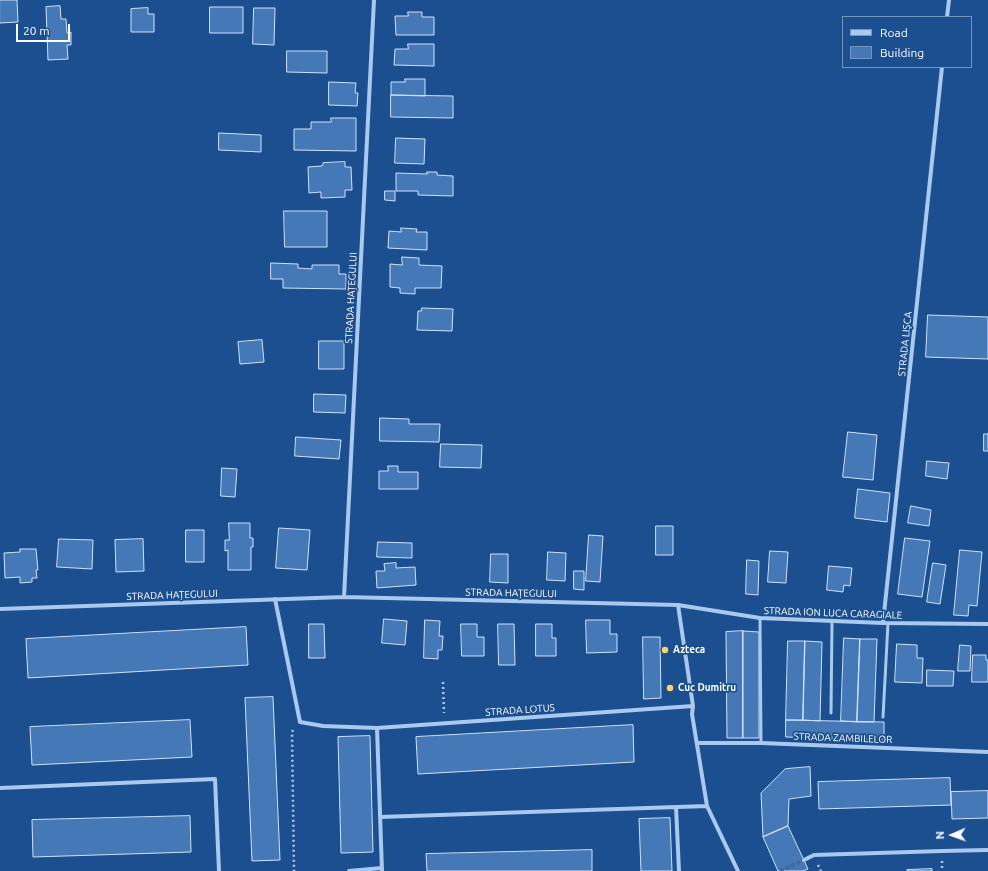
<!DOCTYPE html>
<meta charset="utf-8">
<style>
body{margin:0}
#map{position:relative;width:988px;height:871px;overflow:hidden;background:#1b4f8f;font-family:Ubuntu,sans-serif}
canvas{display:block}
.legend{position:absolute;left:842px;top:16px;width:130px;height:52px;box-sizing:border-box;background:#1b4f8f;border:1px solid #7695bc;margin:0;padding:5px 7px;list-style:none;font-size:12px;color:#fff}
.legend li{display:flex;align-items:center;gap:8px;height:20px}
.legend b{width:20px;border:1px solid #7695bc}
.north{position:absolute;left:932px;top:815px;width:40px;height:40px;-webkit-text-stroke:3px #1b4f8f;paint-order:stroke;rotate:268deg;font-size:11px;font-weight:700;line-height:16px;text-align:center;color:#fff}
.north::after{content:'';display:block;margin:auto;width:14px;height:18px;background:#fff;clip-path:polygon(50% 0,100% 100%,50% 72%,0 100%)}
.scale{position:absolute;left:16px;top:24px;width:54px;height:18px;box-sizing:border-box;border:2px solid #fff;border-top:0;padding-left:5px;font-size:12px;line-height:14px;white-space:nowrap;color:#fff;-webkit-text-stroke:3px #1b4f8f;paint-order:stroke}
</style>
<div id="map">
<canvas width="988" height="871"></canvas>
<ul class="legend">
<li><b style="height:5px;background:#a9c9ee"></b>Road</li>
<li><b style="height:11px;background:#4478b7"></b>Building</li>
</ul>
<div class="north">N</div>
<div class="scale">20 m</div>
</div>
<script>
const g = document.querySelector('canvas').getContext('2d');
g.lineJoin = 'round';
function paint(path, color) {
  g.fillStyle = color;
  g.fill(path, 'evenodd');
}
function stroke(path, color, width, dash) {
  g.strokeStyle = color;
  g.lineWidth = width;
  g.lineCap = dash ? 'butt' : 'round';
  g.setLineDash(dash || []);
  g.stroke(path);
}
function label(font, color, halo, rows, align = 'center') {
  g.font = font + ' Ubuntu,sans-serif';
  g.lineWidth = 3.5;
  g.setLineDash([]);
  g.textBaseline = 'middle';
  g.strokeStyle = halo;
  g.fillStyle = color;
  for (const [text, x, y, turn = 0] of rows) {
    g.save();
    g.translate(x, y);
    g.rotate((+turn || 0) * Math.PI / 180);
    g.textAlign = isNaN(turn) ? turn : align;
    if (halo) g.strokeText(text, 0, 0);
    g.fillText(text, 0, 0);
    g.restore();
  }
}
const building = new Path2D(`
 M0 0H17L18 22 0 23Z
 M60 6 61 19H66L67 33 71 32V45H67L68 59 48 60 46 7Z
 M210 7H243V33H210Z
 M148 8V14H154V32H131V9Z
 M254 8H275L274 45 253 44Z
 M408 12H422V17H434V35H396L395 16H408Z
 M408 44H434V66L394 65 395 49H408Z
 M287 51H327V73L287 72Z
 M405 79H425V96L391 95V82H405Z
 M329 82 356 83 355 93H358L357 106 329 105Z
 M391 95 453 96V118L391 117Z
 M331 118H356V151L294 150V129H311V122H331Z
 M219 133 261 135V152L219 150Z
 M396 138 425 139 424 164 395 163Z
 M345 162V167H351L352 190H345V197L321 198V192L309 193 308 167 322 166 323 163Z
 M427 172H437V175L453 176V196L418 195V191H396V173L427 174Z
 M385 191H395V201L385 200Z
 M284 211H327V247H285Z
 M401 228 417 229 416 232H427V250L388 248 389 231 401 232Z
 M402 257 419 258V265L442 266 441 288H415V294L400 293V288L390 287V264L402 265Z
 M271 263 298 264V268L312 269V265H339V274H346V289L283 288V279H271Z
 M422 308 453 309 452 331 417 330 418 311H421Z
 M928 315 988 317V359L926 357Z
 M262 340 264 362 240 364 238 342Z
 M319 341H344V369H319Z
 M314 394 346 395 345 413 314 412Z
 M380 418 409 419V424H440L439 442 380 441Z
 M848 432 877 435 873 480 843 477Z
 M984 434H988V451H984Z
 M296 437 341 440 339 459 295 456Z
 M441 444 482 445 481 468 440 467Z
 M927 461 949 463 947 479 926 476Z
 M388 466H398V472H418V489H379V471H388Z
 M222 468 237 469 235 497 221 496Z
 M858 489 890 493 887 522 855 518Z
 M911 506 931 510 929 526 908 523Z
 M229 523H250V538H253V547H251V570H228V550L225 551V540H229Z
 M656 526H673V555H656Z
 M279 528 310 530 307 570 276 568Z
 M186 530H204V562H186Z
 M589 535 603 536 600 582 586 581Z
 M905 538 930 541 922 597 898 594Z
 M59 539 93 540 92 569 57 567Z
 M143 539 144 571 116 572 115 540Z
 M378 542 412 543V558L377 557Z
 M20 549H36L38 570H36L37 578H32V582L20 583V577L5 578 4 553 20 552Z
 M960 550 982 552 977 606 969 605 968 616 954 615Z
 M770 551 788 552 786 583 768 582Z
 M548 552 566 553 565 581 547 580Z
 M491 554H508V583L490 582Z
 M747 560 759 561 758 595 746 594Z
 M396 563V568L415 567 416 585 377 588 376 571H385L384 564Z
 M933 563 946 565 940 604 927 602Z
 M829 566 852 568 850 586 844 585 843 592 827 590Z
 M574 571H584V590L574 589Z
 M384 619 407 621 405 645 382 643Z
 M425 620 440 621 439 636H443L442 650H438V659L424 658Z
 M586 620H610V634H617V652L587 653Z
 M309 624H324L325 658H309Z
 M461 624H477V637H484V656H462Z
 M498 624H514L515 665H499Z
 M536 624H552V638H556V656H536Z
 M246 627 248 665 28 678 26 639Z
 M743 631 759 632V738H743Z
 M743 631V738H727L726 632Z
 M643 637H660L661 698 644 699Z
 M844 638 860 639 857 722 841 721Z
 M860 639H877L874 722H857Z
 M788 641H805L803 720H786Z
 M805 641 822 642 820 721 803 720Z
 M897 644 917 645V658H923L922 683 895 682Z
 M960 645 971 646 970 671H958Z
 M973 655H986V660H988V682H972Z
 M927 670 954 671 953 686H927Z
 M273 697 280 860 252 861 245 698Z
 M190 720 192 757 32 765 30 727Z
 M786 720 884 722V740L786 737Z
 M633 725 634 762 418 774 416 737Z
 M370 736 373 852 341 853 338 737Z
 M810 767 811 796 789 799 788 826 763 837 761 793 785 769Z
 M950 778 951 805 819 809 818 782Z
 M988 791V818L952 819 951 792Z
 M190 816 191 852 33 857 32 820Z
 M670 818 672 871H641L639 819Z
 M788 826 808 869 803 871H778L763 837Z
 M592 850V871H427L426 854Z
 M932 869V871H907V870Z`);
paint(building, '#4478b7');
stroke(building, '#cfe3fa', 1);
stroke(new Path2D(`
 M780 871 804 860`), '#3d69a0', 4, [4, 2]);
stroke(new Path2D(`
 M443 682 444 713
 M293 730 292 732 294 871
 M942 861V871
 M818 865 821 871`), '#a9c9ee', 2.5, [2, 3]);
stroke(new Path2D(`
 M760 618 761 743
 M831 713 832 621
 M883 717 888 623`), '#a9c9ee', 3);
stroke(new Path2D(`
 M947 17 949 0
 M344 597 374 0
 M275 599 300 722 323 726 377 728 693 706
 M678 605 693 706 692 714 707 806 738 871
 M0 609 344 597 678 605 760 618 883 623 988 624
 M883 623 942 67
 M377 728 382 871
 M697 743H761L988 752
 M0 788 215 779 219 871
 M676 807 679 871
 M380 817 707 806
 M804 860 814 855 942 851 988 850
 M349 871 382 868`), '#a9c9ee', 4);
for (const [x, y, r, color] of [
 [665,650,4,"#ffd166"],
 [670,688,4,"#ffd166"]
]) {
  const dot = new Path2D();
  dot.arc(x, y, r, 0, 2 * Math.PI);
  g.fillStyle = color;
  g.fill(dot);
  stroke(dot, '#1b4f8f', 1.5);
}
label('10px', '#fff', '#1b4f8f', [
 ["STRADA HAȚEGULUI",351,298,-87],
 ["STRADA LIȘCA",905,344,-84],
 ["STRADA HAȚEGULUI",511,593,1],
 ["STRADA HAȚEGULUI",172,595,-2],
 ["STRADA ION LUCA CARAGIALE",833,613,2],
 ["STRADA LOTUS",520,710,-4],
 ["STRADA ZAMBILELOR",843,738,2]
]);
label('bold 10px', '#fff', '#1b4f8f', [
 ["Azteca",673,650],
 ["Cuc Dumitru",678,688]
], 'left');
</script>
